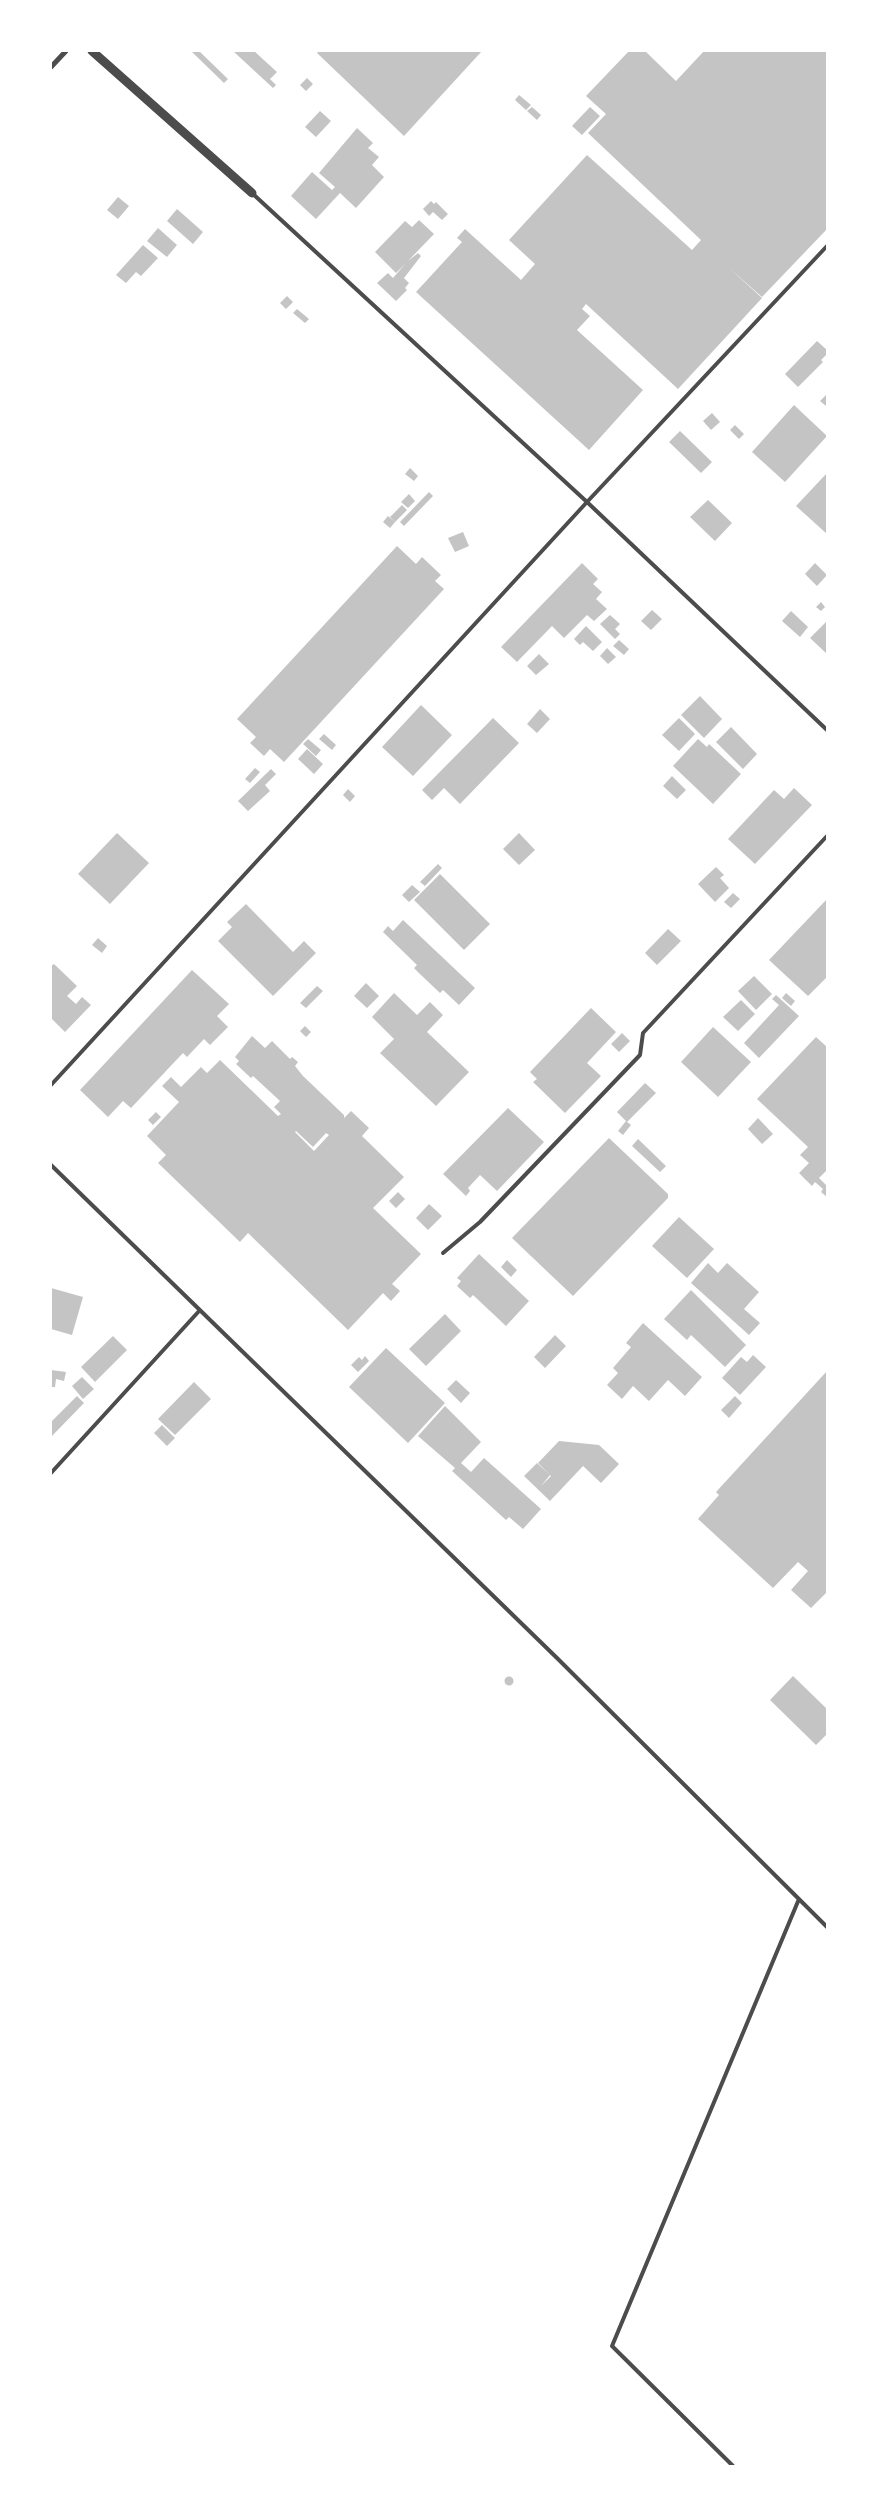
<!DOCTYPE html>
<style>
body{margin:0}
#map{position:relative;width:878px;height:2517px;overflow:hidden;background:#fff;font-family:"Noto Sans",sans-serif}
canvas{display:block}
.frame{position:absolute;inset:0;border:52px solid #fff;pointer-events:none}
</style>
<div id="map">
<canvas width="878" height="2517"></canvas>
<div class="frame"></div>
</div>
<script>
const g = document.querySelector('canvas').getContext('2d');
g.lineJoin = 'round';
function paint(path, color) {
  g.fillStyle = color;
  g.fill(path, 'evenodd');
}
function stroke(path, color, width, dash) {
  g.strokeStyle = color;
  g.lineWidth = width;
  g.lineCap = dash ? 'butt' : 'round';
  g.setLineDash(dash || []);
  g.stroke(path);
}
paint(new Path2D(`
 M191 51H199L228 79 224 83Z
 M233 51H254L277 72 270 79 276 85 273 88Z
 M319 51H482L404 136 317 53Z
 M629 51H645L676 81 704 51H827V229L762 297 728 267 762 298 678 389 586 304 582 309 590 316 577 330 643 390 589 450 416 292 462 242 457 238 465 229 521 280 535 264 509 240 587 155 692 250 701 240 588 133 606 114 586 96Z
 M307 78 313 84 306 91 300 85Z
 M519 95 531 105 526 110 515 100Z
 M532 107 541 115 537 120 527 111Z
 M590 107 600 116 582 135 572 126Z
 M320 111 331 121 316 137 305 127Z
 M357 128 373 143 368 148 379 157 372 165 384 177 356 208 340 193 316 219 291 196 312 172 332 190 335 187 319 173Z
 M118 197 129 206 118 219 107 210Z
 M431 201 434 204 436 202 448 214 442 220 433 212 429 216 423 209Z
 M177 209 203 232 193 244 167 221Z
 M419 220 434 234 408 261 418 253 421 256 404 278 409 283 405 288 407 290 396 301 377 283 388 273 393 278 406 263 396 273 375 252 405 221 412 227Z
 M158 228 177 245 167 257 147 241Z
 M143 245 158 258 141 276 136 272 126 283 116 275Z
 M287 296 293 302 286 309 280 303Z
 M297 309 309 319 305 323 293 313Z
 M817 341 827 350V354L821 360 823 362 798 387 785 374Z
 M827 394V405L826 406 820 401Z
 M794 405 827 436 785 482 752 452Z
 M712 413 720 422 711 430 703 421Z
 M735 425 744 434 739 439 730 430Z
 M680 431 712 462 701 473 669 442Z
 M410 468 418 476 414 481 405 474Z
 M827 473V534L796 506Z
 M429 492 433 496 404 526 400 522Z
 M409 494 415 501 408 508 401 502Z
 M708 500 732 523 715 541 690 517Z
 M402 505 407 510 395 522 390 517Z
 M388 516 395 522 390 528 383 522Z
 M463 532 469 546 455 552 448 538Z
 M397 546 416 564 422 557 441 575 435 581 444 589 284 762 270 749 264 756 250 743 256 737 237 719Z
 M582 563 598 579 593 584 602 592 596 599 607 609 594 621 587 615 564 638 552 626 517 662 501 647Z
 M815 563 827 575 817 586 805 574Z
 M821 602 825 607 821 611 816 607Z
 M652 610 662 619 651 630 641 621Z
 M791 611 808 627 800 637 782 621Z
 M610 615 620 624 615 629 620 634 615 639 600 624Z
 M827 621V654L810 638Z
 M586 626 602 642 593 651 583 642 580 645 574 639Z
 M619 640 629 649 624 655 613 646Z
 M607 648 616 657 608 664 600 656Z
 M539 654 549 664 536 675 527 666Z
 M700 696 722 719 704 738 681 715Z
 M421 705 452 735 413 776 382 747Z
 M540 709 550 719 537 733 527 724Z
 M493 718 519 743 460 804 444 788 432 800 422 790Z
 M679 718 695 734 679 751 662 735Z
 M731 727 757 754 743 769 716 742Z
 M324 734 336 745 332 750 319 739Z
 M308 739 321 750 316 756 303 744Z
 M698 739 707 747 709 744 741 774 713 804 673 766Z
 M307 749 323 764 314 774 298 759Z
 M255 768 260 772 250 783 245 779Z
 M271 769 276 774 265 785 270 791 248 811 238 801Z
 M672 776 686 790 677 799 663 786Z
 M794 788 812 805 755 864 728 839 774 790 784 799Z
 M348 789 355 796 350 802 343 795Z
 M117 833 149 863 110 904 78 874Z
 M519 833 535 850 519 865 503 849Z
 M438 864 442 868 425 886 420 882Z
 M716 867 724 875 720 878 729 888 715 902 698 884Z
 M440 874 490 924 464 950 414 900Z
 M412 885 420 892 409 902 402 895Z
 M733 893 740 899 731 908 724 902Z
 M827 899V977L808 996 769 960Z
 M246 904 293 952 304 941 316 953 273 996 218 941 232 927 227 922Z
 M403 920 475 988 459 1005 443 990 440 993 421 975 414 968 417 965 383 932 388 926 393 931Z
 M668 929 681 941 657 965 645 953Z
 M98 938 107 946 102 953 92 945Z
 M54 964 77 986 67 996 76 1004 82 997 91 1005 65 1032 51 1018V966Z
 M192 970 229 1004 217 1016 228 1027 210 1045 204 1039 187 1057 183 1053 131 1108 123 1101 108 1117 80 1090Z
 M754 976 772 994 756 1010 738 991Z
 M366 983 379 996 367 1008 354 996Z
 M317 986 323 991 306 1008 300 1003Z
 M394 993 417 1015 430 1002 443 1015 427 1032 469 1072 436 1106 380 1053 394 1039 372 1017Z
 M786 993 795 1001 791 1006 782 998Z
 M776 995 799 1016 759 1058 744 1043 779 1005 772 999Z
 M741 1000 755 1014 738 1031 723 1017Z
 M591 1008 616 1032 587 1063 601 1076 565 1113 533 1082 537 1079 530 1072Z
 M305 1026 311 1032 306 1037 300 1031Z
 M713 1027 751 1062 718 1097 681 1062Z
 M622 1033 630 1041 619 1052 611 1044Z
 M252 1036 265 1048 272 1041 290 1059 292 1057 298 1062 295 1066 303 1076 344 1115V1118L351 1111 369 1128 362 1136 404 1177 373 1208 421 1254 392 1284 400 1291 391 1301 383 1293 348 1330 248 1233 240 1242 158 1163 166 1155 147 1136 179 1102 162 1086 171 1077 181 1087 201 1067 207 1073 220 1060 278 1116 281 1114 274 1107 280 1101 253 1076 251 1078 236 1064 239 1061 235 1057ZM296 1131 313 1147 326 1133 329 1135 314 1151 295 1132Z
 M816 1037 827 1047V1170L819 1178 827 1186V1197L821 1192 823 1189 815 1182 812 1186 799 1173 809 1163 800 1155 808 1147 757 1099Z
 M645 1083 656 1093 627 1122 617 1112Z
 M508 1108 544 1142 497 1191 480 1175 468 1188 470 1191 466 1196 443 1174Z
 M156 1112 161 1117 153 1125 148 1120Z
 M758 1118 773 1134 762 1144 748 1129Z
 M626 1121 631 1125 623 1135 618 1131Z
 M609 1138 668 1194V1198L573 1296 512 1238Z
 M638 1139 666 1166 660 1172 632 1146Z
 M398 1192 405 1199 396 1208 389 1201Z
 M429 1204 442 1216 428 1230 416 1218Z
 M679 1217 714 1249 687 1278 652 1246Z
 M479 1254 529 1301 506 1326 473 1295 470 1298 457 1286 461 1281 457 1278Z
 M507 1260 517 1270 511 1277 501 1267Z
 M708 1263 718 1273 727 1263 759 1292 744 1309 760 1323 749 1335 691 1283Z
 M51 1288 83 1297 72 1335 51 1329Z
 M691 1290 746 1345 725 1367 691 1335 687 1340 664 1319Z
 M445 1314 461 1331 426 1366 409 1349Z
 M643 1323 702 1377 685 1396 668 1380 649 1401 633 1386 622 1399 607 1385 618 1373 613 1368 631 1347 626 1343Z
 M555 1335 566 1346 545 1368 534 1357Z
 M113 1336 127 1350 95 1382 81 1367Z
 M386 1348 445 1403 408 1443 349 1387Z
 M753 1355 766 1367 740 1395 722 1378 741 1357 747 1362Z
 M365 1356 369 1361 358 1372 351 1365 359 1357 362 1360Z
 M51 1370 66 1372 64 1381 56 1379 55 1387H51Z
 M827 1371V1592L811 1608 791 1590 808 1571 798 1562 773 1588 698 1519 719 1495 716 1492Z
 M82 1377 94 1389 83 1399 72 1386Z
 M456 1380 470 1393 461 1403 447 1389Z
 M194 1382 211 1399 175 1435 158 1419Z
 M77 1396 84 1403 51 1437V1422Z
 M735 1396 742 1403 729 1418 721 1410Z
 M445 1406 481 1442 461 1463 471 1472 484 1458 541 1509 523 1529 509 1517 506 1520 452 1471 455 1468 418 1436Z
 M162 1425 175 1438 167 1446 154 1433Z
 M559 1441 599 1445 619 1464 601 1483 583 1466 550 1501 524 1476 537 1463 550 1475 541 1486 551 1476 556 1481 538 1463Z
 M793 1676 827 1709V1734L816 1745 770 1700Z
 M504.5 1681a4.5 4.5 0 1 1 9 0a4.5 4.5 0 1 1-9 0Z`), '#c4c4c4');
stroke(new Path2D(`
 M253 194 587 502 827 730
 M51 1085 587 502 827 246
 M51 1165 558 1659 827 1927
 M443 1253 480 1222 640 1055 643 1033 827 836
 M51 1473 200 1310
 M733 2466 612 2346 799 1899`), '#4c4c4c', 4);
stroke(new Path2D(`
 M51 67 66 51`), '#4c4c4c', 5);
stroke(new Path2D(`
 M92 51 252 193`), '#4c4c4c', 9);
</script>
